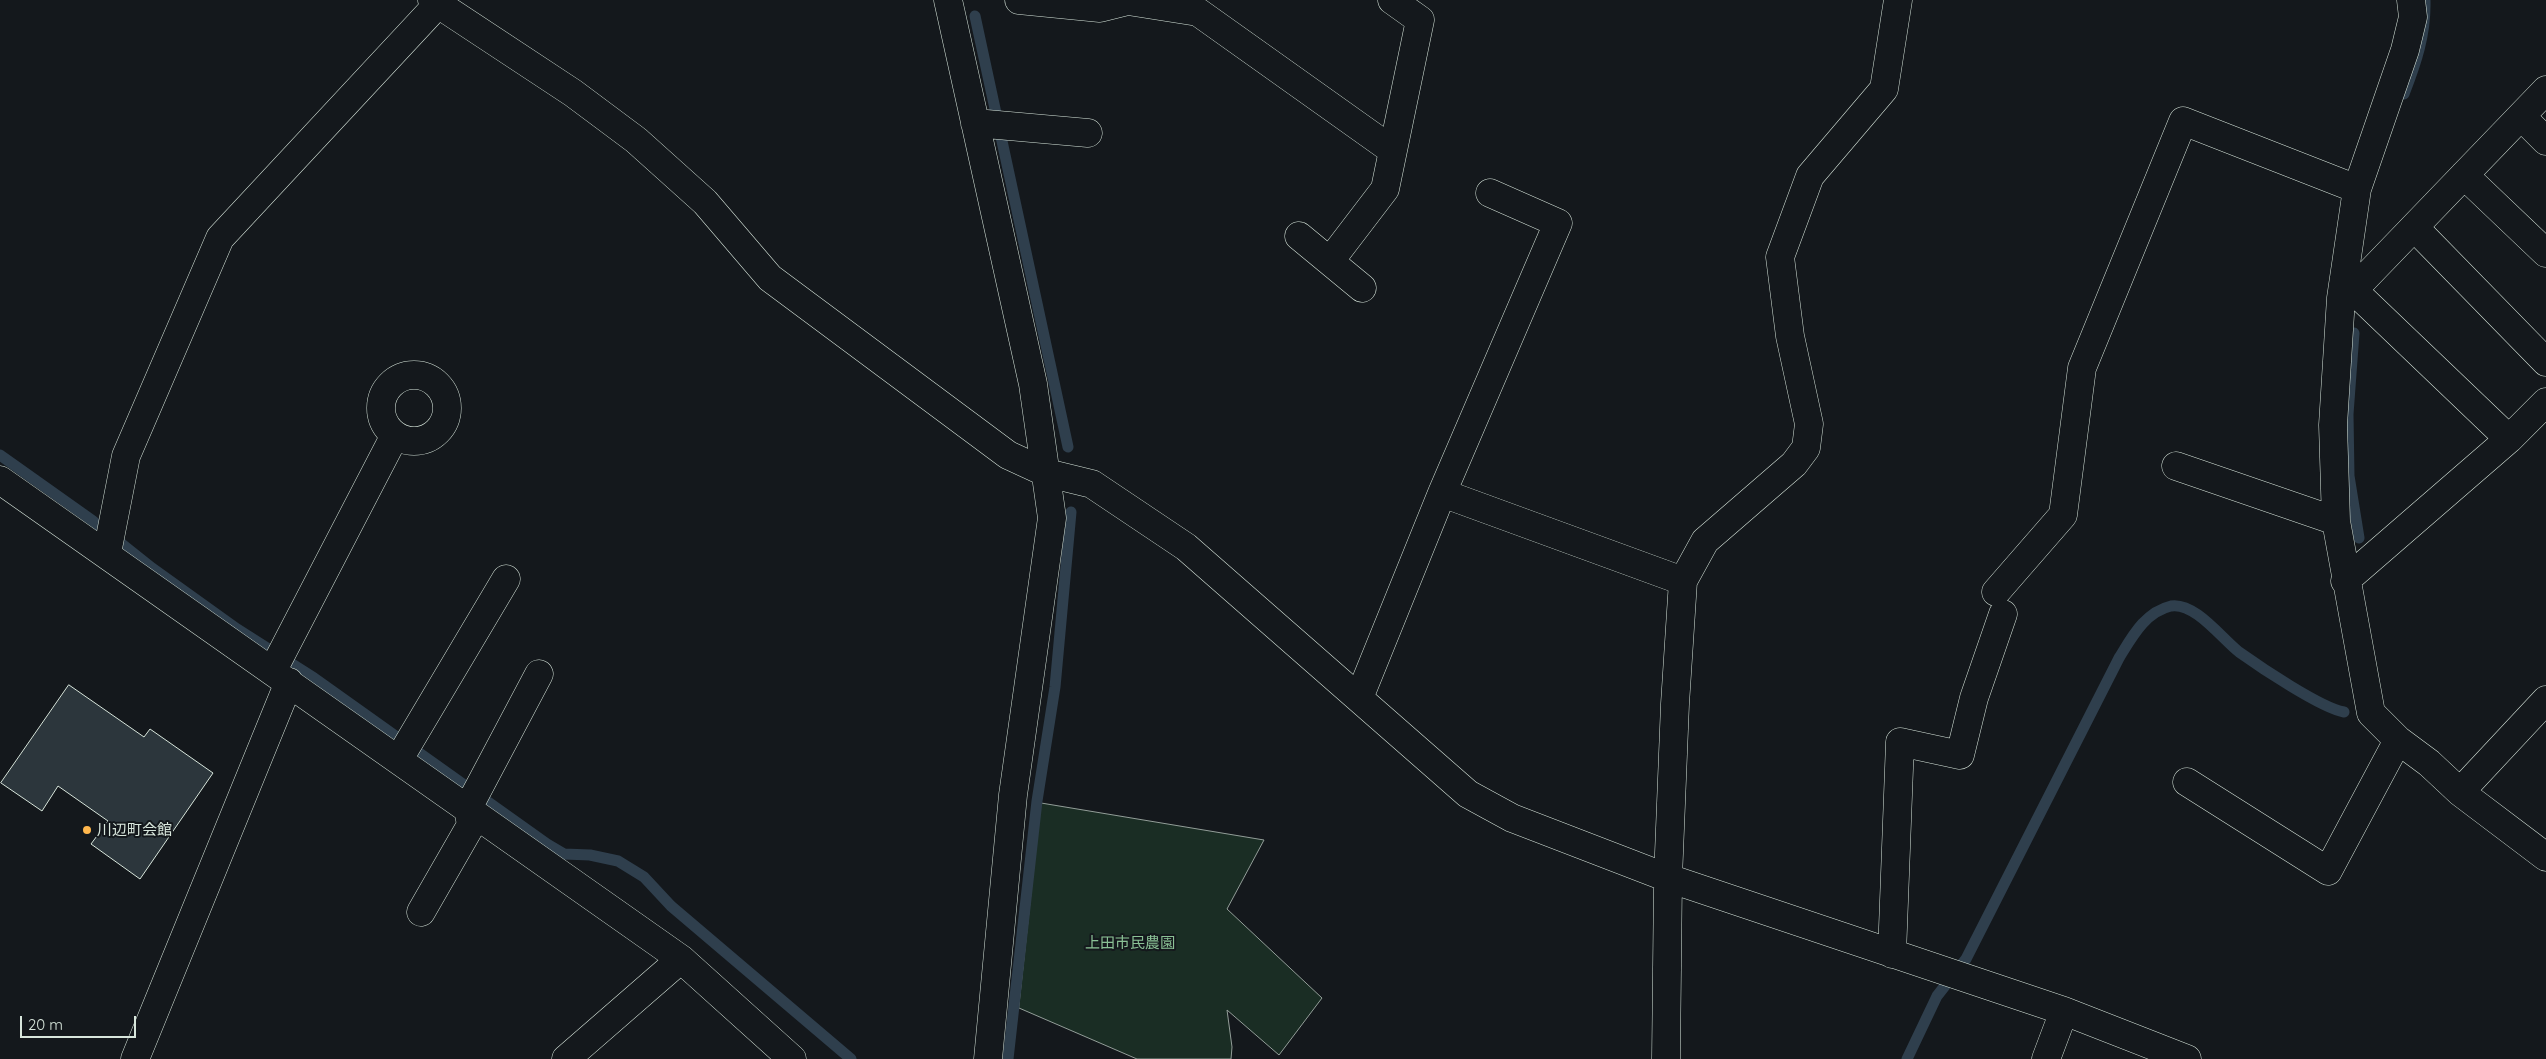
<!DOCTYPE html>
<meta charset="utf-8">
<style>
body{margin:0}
#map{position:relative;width:2546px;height:1059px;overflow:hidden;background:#14181c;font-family:Quicksand,sans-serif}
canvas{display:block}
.scale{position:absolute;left:20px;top:1016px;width:116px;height:22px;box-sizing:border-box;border:2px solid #d8e6dc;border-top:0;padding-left:6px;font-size:15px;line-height:18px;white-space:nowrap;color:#d8e6dc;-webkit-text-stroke:4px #14181c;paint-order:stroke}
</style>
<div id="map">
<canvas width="2546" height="1059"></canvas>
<div class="scale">20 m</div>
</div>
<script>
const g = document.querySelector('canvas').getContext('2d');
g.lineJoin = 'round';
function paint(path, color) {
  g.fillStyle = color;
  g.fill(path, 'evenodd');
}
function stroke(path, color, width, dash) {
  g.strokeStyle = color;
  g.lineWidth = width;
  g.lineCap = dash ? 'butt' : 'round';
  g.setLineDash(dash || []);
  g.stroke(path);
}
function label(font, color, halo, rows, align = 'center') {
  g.font = font + ' Quicksand,"Noto Sans JP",sans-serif';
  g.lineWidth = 4;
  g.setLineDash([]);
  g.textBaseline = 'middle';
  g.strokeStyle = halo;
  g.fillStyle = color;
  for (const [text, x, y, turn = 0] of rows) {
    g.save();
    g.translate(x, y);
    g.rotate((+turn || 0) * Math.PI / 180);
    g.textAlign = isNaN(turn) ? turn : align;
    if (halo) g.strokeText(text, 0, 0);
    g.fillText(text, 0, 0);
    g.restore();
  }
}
const green = new Path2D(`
 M1041 803 1264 840 1227 909 1322 998 1279 1055 1227 1010 1232 1047 1231 1059H1137L1019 1008Z`);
paint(green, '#1a2d24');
stroke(green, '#939e99', 1);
stroke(new Path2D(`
 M975 16 1068 447
 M2404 94C2416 63 2426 34 2425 0
 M2354 333 2348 414 2349 476 2359 538
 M0 455 93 521 152 568 237 629 314 678 547 844 564 854 590 855 618 861 644 877 671 906 851 1059
 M1008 1059 1037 801 1055 687 1071 512
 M1907 1059 1937 996 1966 959 2119 658C2132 637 2145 612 2171 606 2195 602 2222 639 2239 652 2260 667 2321 708 2344 712`), '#2f3f4d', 11);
const building = new Path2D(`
 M69 685 144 737 150 729 213 773 140 879 91 844 108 821 58 786 42 811 1 783Z`);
paint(building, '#2c363c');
stroke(building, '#d8e6dc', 1);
const minor = new Path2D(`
 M432 0 573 93 636 140 705 202 770 278 1008 455 1047 473 1092 484 1186 547 1468 794 1512 818 1668 878 2064 1011 2187 1059
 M948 0 1033 384 1052 518 1013 795 988 1059
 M1019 0 1100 8 1128 1 1198 12 1392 150
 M2411 0 2413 17 2405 50 2357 189 2341 298 2333 425 2336 521 2371 713 2398 740 2429 763 2460 792 2546 857
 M2521 116 2546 141
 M975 123 1088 133
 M2464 175 2546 253
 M2414 227 2546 362
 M1299 236 1362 288
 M1330 261 1385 189 1420 20 1392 0
 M2352 289 2509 439
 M2341 298 2362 281 2546 90
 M381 408a33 33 0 1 1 66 0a33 33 0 1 1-66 0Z
 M2176 466 2336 521
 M0 480 681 959 792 1059
 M1442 493 1683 581
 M107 553 126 456 220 238 438 4
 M2345 581 2509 439 2546 402
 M1996 592 2063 515 2082 368 2183 121 2357 189
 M273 670 395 435
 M1359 698 1442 493 1558 223 1490 193
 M399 759 506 579
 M2187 782 2328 871 2398 740
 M2460 792 2546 700
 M421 912 471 825 468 808 539 674
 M1892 954 1900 742 1960 755 1974 698 2003 614
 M135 1059 289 682
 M566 1059 681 959
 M1666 1059 1668 878 1675 704 1683 581 1705 541 1794 464 1806 448 1809 424 1790 336 1780 257 1810 176 1884 89 1898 0
 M2046 1059 2064 1011`);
stroke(minor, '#d8e6dc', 29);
stroke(minor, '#14181c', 28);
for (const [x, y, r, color] of [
 [87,830,5,"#ffb74d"]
]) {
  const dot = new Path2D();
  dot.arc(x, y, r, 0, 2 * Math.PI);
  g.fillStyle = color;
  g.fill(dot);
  stroke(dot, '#14181c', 2);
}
label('15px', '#d8e6dc', '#14181c', [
 ["川辺町会館",97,830]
], 'left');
label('15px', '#8ac095', '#14181c', [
 ["上田市民農園",1130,943]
]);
</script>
